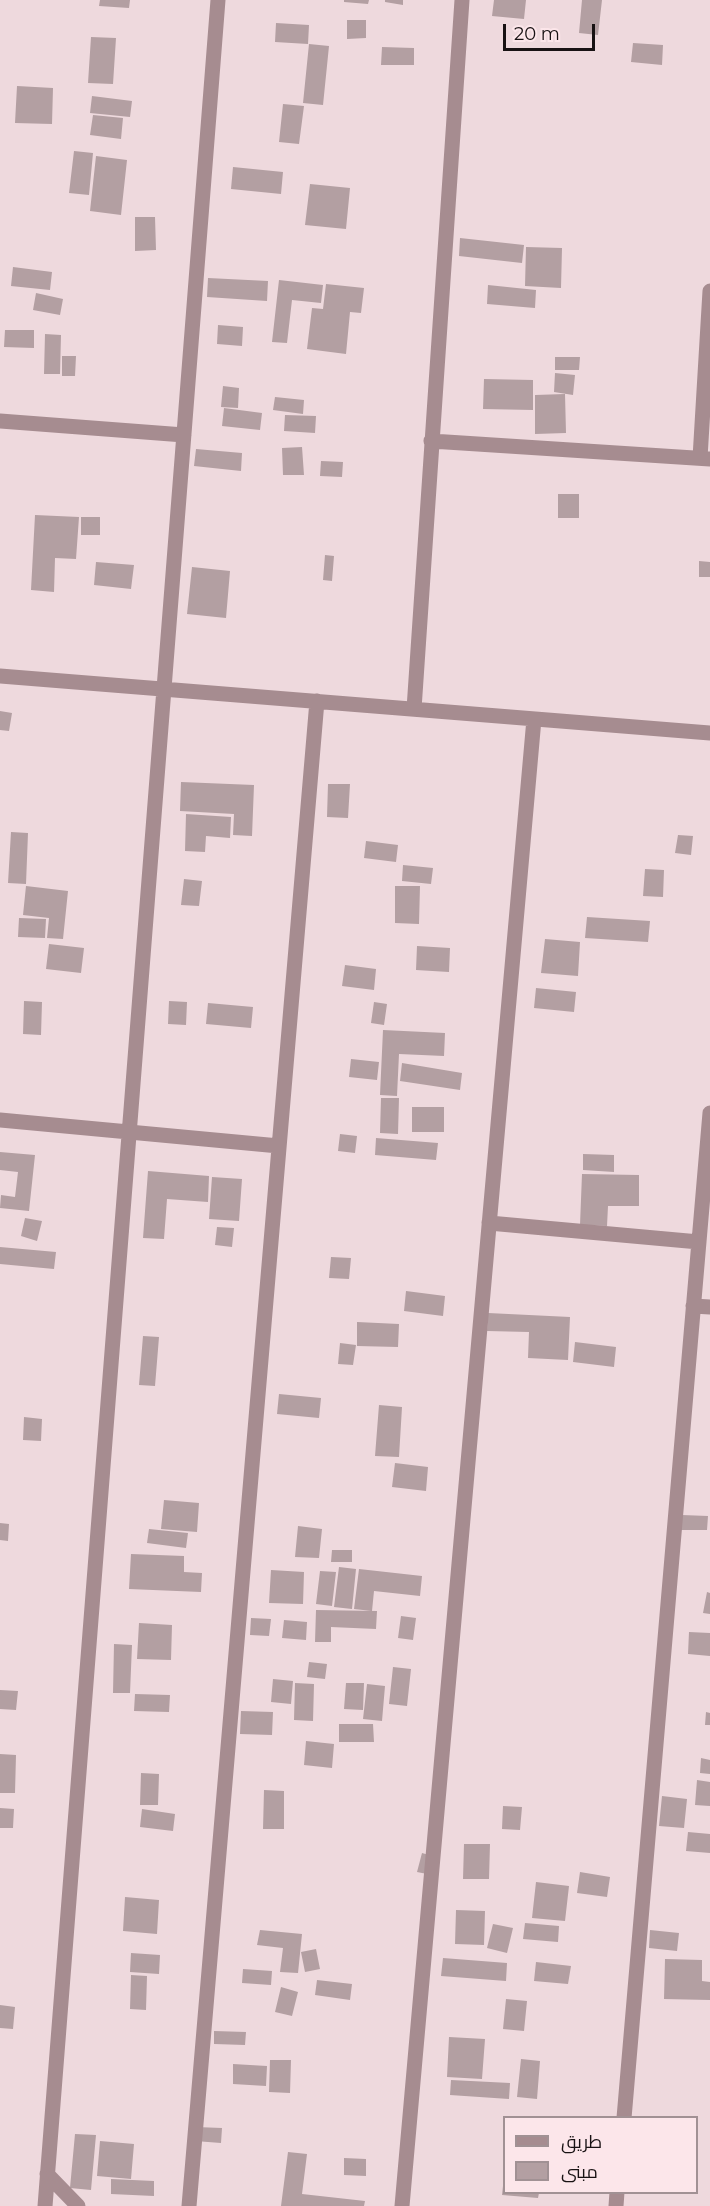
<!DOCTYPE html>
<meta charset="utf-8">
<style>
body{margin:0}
#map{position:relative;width:710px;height:2206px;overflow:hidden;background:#eed9dd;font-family:Montserrat,Cairo,sans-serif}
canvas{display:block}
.legend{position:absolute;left:503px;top:2116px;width:195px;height:78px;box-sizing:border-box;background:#fce6ea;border:2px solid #a19194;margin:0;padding:8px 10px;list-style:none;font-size:18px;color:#181213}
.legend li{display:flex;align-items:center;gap:12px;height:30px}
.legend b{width:30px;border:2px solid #a19194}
.scale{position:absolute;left:503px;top:24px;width:92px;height:27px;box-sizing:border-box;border:3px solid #181213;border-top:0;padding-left:8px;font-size:18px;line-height:21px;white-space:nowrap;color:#181213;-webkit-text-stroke:4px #fce6ea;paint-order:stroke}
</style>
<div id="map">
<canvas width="710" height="2206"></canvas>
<ul class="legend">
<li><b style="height:8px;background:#a68c90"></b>طريق</li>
<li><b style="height:16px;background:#b39fa2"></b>مبنى</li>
</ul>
<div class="scale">20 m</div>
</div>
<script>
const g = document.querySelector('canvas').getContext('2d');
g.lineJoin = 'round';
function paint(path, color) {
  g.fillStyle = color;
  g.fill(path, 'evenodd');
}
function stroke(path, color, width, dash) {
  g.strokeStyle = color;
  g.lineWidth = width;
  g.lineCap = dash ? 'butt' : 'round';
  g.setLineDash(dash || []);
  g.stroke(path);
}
paint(new Path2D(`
 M100 0H130L129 8 99 6Z
 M344 0H369L368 4 344 2Z
 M385 0H403V5L385 2Z
 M494 0H526L524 19 492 16Z
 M582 0H602L598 35 579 33Z
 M347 20H366V38L347 39Z
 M276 23 309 25 308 44 275 42Z
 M91 37 116 38 113 84 88 83Z
 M633 43 663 45 662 65 631 62Z
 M309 44 329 46 323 105 303 103Z
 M382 47 414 48V65H381Z
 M17 86 53 88 52 124 15 123Z
 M92 96 132 101 130 117 90 113Z
 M283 104 304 106 299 144 279 142Z
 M93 115 123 118 121 139 90 135Z
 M74 151 93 153 89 195 69 193Z
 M96 156 127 160 121 215 90 211Z
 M233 167 283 172 281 194 231 189Z
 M310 184 350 188 346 229 305 225Z
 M135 217H155L156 250 135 251Z
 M460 238 524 245 522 263 459 256Z
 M526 247 562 248 561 288 525 286Z
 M13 267 52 272 50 290 11 286Z
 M208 278 268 281 267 301 207 297Z
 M279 280 323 285 321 303 292 300 287 343 272 342Z
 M326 284 364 288 361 313 350 312 346 354 307 349 312 308 323 309Z
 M488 285 536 290 535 308 487 304Z
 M36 293 63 299 60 315 33 310Z
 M218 325 243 327 242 346 217 344Z
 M5 330H34V348L4 347Z
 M45 334 61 335 60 374H44Z
 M62 356H76L75 376H62Z
 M555 357H580L579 370H555Z
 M555 373 575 375 573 395 554 392Z
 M484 379 533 380V410L483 409Z
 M223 386 239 388 238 408 221 407Z
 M565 394 566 433 535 434V395Z
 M275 397 304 400 303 414 273 410Z
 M224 408 262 413 260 430 222 426Z
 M285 415 316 416 315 433 284 431Z
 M302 447 304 475H283L282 448Z
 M196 449 242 453 241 471 194 466Z
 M321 461 343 462 342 477 320 476Z
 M558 494H579V518H558Z
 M35 515 79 517 76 559 55 558 54 592 31 590Z
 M81 517H100V535H81Z
 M325 555 334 556 332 581 323 580Z
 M699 561 710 562V577H699Z
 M96 562 134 565 131 589 94 585Z
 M192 567 230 571 226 618 187 614Z
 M0 711 12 713 9 731 0 730Z
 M181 782 254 785 252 836 233 835 234 814 180 811Z
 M328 784H350L348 818 327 817Z
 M186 814 231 817 230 838 206 836 205 852 185 851Z
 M11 832 28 833 26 884 8 883Z
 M678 835 693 836 691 855 675 853Z
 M366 841 398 845 396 862 364 858Z
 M403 865 433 868 431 884 402 881Z
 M645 869 664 870 663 897 643 896Z
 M184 879 202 881 199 906 181 905Z
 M26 886 68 891 63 939 47 938 49 918 23 915Z
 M395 886H420L419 924 395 923Z
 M587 917 650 921 648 942 585 938Z
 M19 918 46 919 45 938 18 937Z
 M545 939 580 942 578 976 541 973Z
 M49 944 84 948 81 973 46 969Z
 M417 946 450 948 449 972 416 970Z
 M345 965 376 969 374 990 342 986Z
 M536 988 576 992 574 1012 534 1008Z
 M24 1001 42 1002 41 1035 23 1034Z
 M169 1001 187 1002 186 1025 168 1024Z
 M374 1002 387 1004 384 1025 371 1023Z
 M208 1003 253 1007 251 1028 206 1024Z
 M383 1030 445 1033 444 1056 399 1054 397 1096 380 1095Z
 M351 1059 379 1062 377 1080 349 1077Z
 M402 1063 462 1073 460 1090 400 1081Z
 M381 1098H399L398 1134 380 1133Z
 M412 1107H444V1132H412Z
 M340 1134 357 1136 355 1153 338 1151Z
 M376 1138 438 1143 436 1160 375 1155Z
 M0 1152 35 1155 29 1211 0 1208 1 1195 15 1197 18 1172 0 1170Z
 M583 1154 614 1155V1172L583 1170Z
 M148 1171 209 1176 208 1202 167 1199 164 1239 143 1238Z
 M582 1174 639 1175V1206H608L607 1226 580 1225Z
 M212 1177 242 1179 239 1221 209 1219Z
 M25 1218 42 1221 37 1241 21 1236Z
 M217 1227 234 1228 232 1247 215 1245Z
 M0 1247 56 1252 54 1269 0 1264Z
 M331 1257 351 1258 349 1279 329 1278Z
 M406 1291 445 1296 443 1316 404 1311Z
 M488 1313 570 1317 568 1360 528 1358 529 1332 487 1331Z
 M357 1322 399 1324 398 1347 357 1346Z
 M143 1336 159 1337 155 1386 139 1385Z
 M575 1342 616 1347 614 1367 573 1362Z
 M340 1343 356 1345 353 1365 338 1364Z
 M279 1394 321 1398 319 1418 277 1414Z
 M379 1405 402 1407 399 1457 375 1456Z
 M24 1417 42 1419 41 1441 23 1440Z
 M395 1463 428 1467 426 1491 392 1487Z
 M164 1500 199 1503 197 1532 161 1529Z
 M682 1515 708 1516 707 1530H681Z
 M0 1523 9 1524 8 1541 0 1540Z
 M298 1526 322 1529 319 1558 295 1557Z
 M149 1529 188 1533 186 1548 147 1543Z
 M332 1550H352V1562H331Z
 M131 1554 184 1556V1572L202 1573 201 1592 129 1589Z
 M339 1567 356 1569 352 1609 334 1607Z
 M359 1569 422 1576 420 1596 374 1591 372 1611 354 1609Z
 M271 1570 304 1572 303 1604 269 1603Z
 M320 1571 336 1572 332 1606 316 1604Z
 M707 1592 710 1593V1614L703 1613Z
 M316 1610 377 1611 376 1629 331 1627V1642H315Z
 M401 1616 416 1618 413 1640 398 1638Z
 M251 1618 271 1619 269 1636 250 1635Z
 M284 1620 307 1622 306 1640 282 1638Z
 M139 1623 172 1625 171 1660 137 1659Z
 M689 1632 710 1633V1656L688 1654Z
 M114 1644 132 1645 130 1693H113Z
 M309 1662 327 1664 325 1679 307 1677Z
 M393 1667 411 1669 407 1706 389 1704Z
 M273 1679 293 1681 291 1704 271 1702Z
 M295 1683 314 1684 313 1721 294 1720Z
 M346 1683H364L363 1710 344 1709Z
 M367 1684 385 1686 382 1721 363 1719Z
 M0 1690 18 1691 16 1710 0 1709Z
 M135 1694 170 1695 169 1712 134 1711Z
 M241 1711 273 1712 272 1735 240 1734Z
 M706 1712 710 1713V1725H705Z
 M339 1724H373L374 1742H339Z
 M306 1741 334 1744 332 1768 304 1765Z
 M0 1754 16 1755 15 1793H0Z
 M701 1758 710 1760V1774L700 1773Z
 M141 1773 159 1774 158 1805H140Z
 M697 1780 710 1782V1806L695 1805Z
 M264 1790 284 1791V1829H263Z
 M662 1796 687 1799 684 1828 659 1826Z
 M503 1806 522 1807 520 1830 502 1829Z
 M0 1808 14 1809 13 1828H0Z
 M142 1809 175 1814 173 1831 140 1827Z
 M688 1832 710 1834V1853L686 1851Z
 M464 1844H490L489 1879H463Z
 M422 1853 436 1857 432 1875 417 1872Z
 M580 1872 610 1877 607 1897 577 1893Z
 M536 1882 569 1886 565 1921 532 1918Z
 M125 1897 159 1900 157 1934 123 1931Z
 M456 1910 485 1911 484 1945 455 1944Z
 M525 1923 559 1926 558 1942 523 1939Z
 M493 1924 513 1928 507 1953 487 1948Z
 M260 1930 302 1934 298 1973 280 1972 283 1948 257 1945Z
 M650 1930 679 1933 677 1951 649 1948Z
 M316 1949 320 1969 305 1972 301 1952Z
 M131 1953 160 1955 159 1974 130 1972Z
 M443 1958 507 1963 506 1981 441 1976Z
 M665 1959 702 1960V1981L710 1982V2000L664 1999Z
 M536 1962 571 1966 568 1984 534 1981Z
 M243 1969 272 1971 271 1985 242 1983Z
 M131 1975 147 1976 146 2010 130 2009Z
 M317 1980 352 1984 350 2000 315 1995Z
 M281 1987 298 1992 292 2016 275 2012Z
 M506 1999 527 2001 524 2031 503 2029Z
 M0 2005 15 2007 13 2029 0 2028Z
 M214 2031 246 2032 245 2045 214 2044Z
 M449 2037 485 2039 482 2079 447 2077Z
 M521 2059 540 2061 537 2099 517 2097Z
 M270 2060H291L290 2093 269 2092Z
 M233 2064 267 2066 266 2086 233 2084Z
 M451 2080 510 2083 509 2099 450 2095Z
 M196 2127 222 2128 221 2143 195 2141Z
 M75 2134 96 2135 91 2190 70 2188Z
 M100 2141 134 2144 131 2179 97 2176Z
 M288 2152 307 2154 302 2194 365 2201 364 2206H281Z
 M344 2158 366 2159V2176L344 2175Z
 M111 2179 154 2181V2196L111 2194Z
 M503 2186 504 2193H539L538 2198 502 2195Z`), '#b39fa2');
stroke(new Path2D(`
 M0 421 184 435
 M431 441 710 459
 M700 458 710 291
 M0 676 710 733
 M414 709 462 0
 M0 1120 279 1146
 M489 1223 699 1242
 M693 1306 710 1307
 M624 2118 710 1113
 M47 2174 78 2206
 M45 2206 218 0
 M189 2206 317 701
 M402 2206 534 719
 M616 2206 617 2192`), '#a68c90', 15);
</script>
